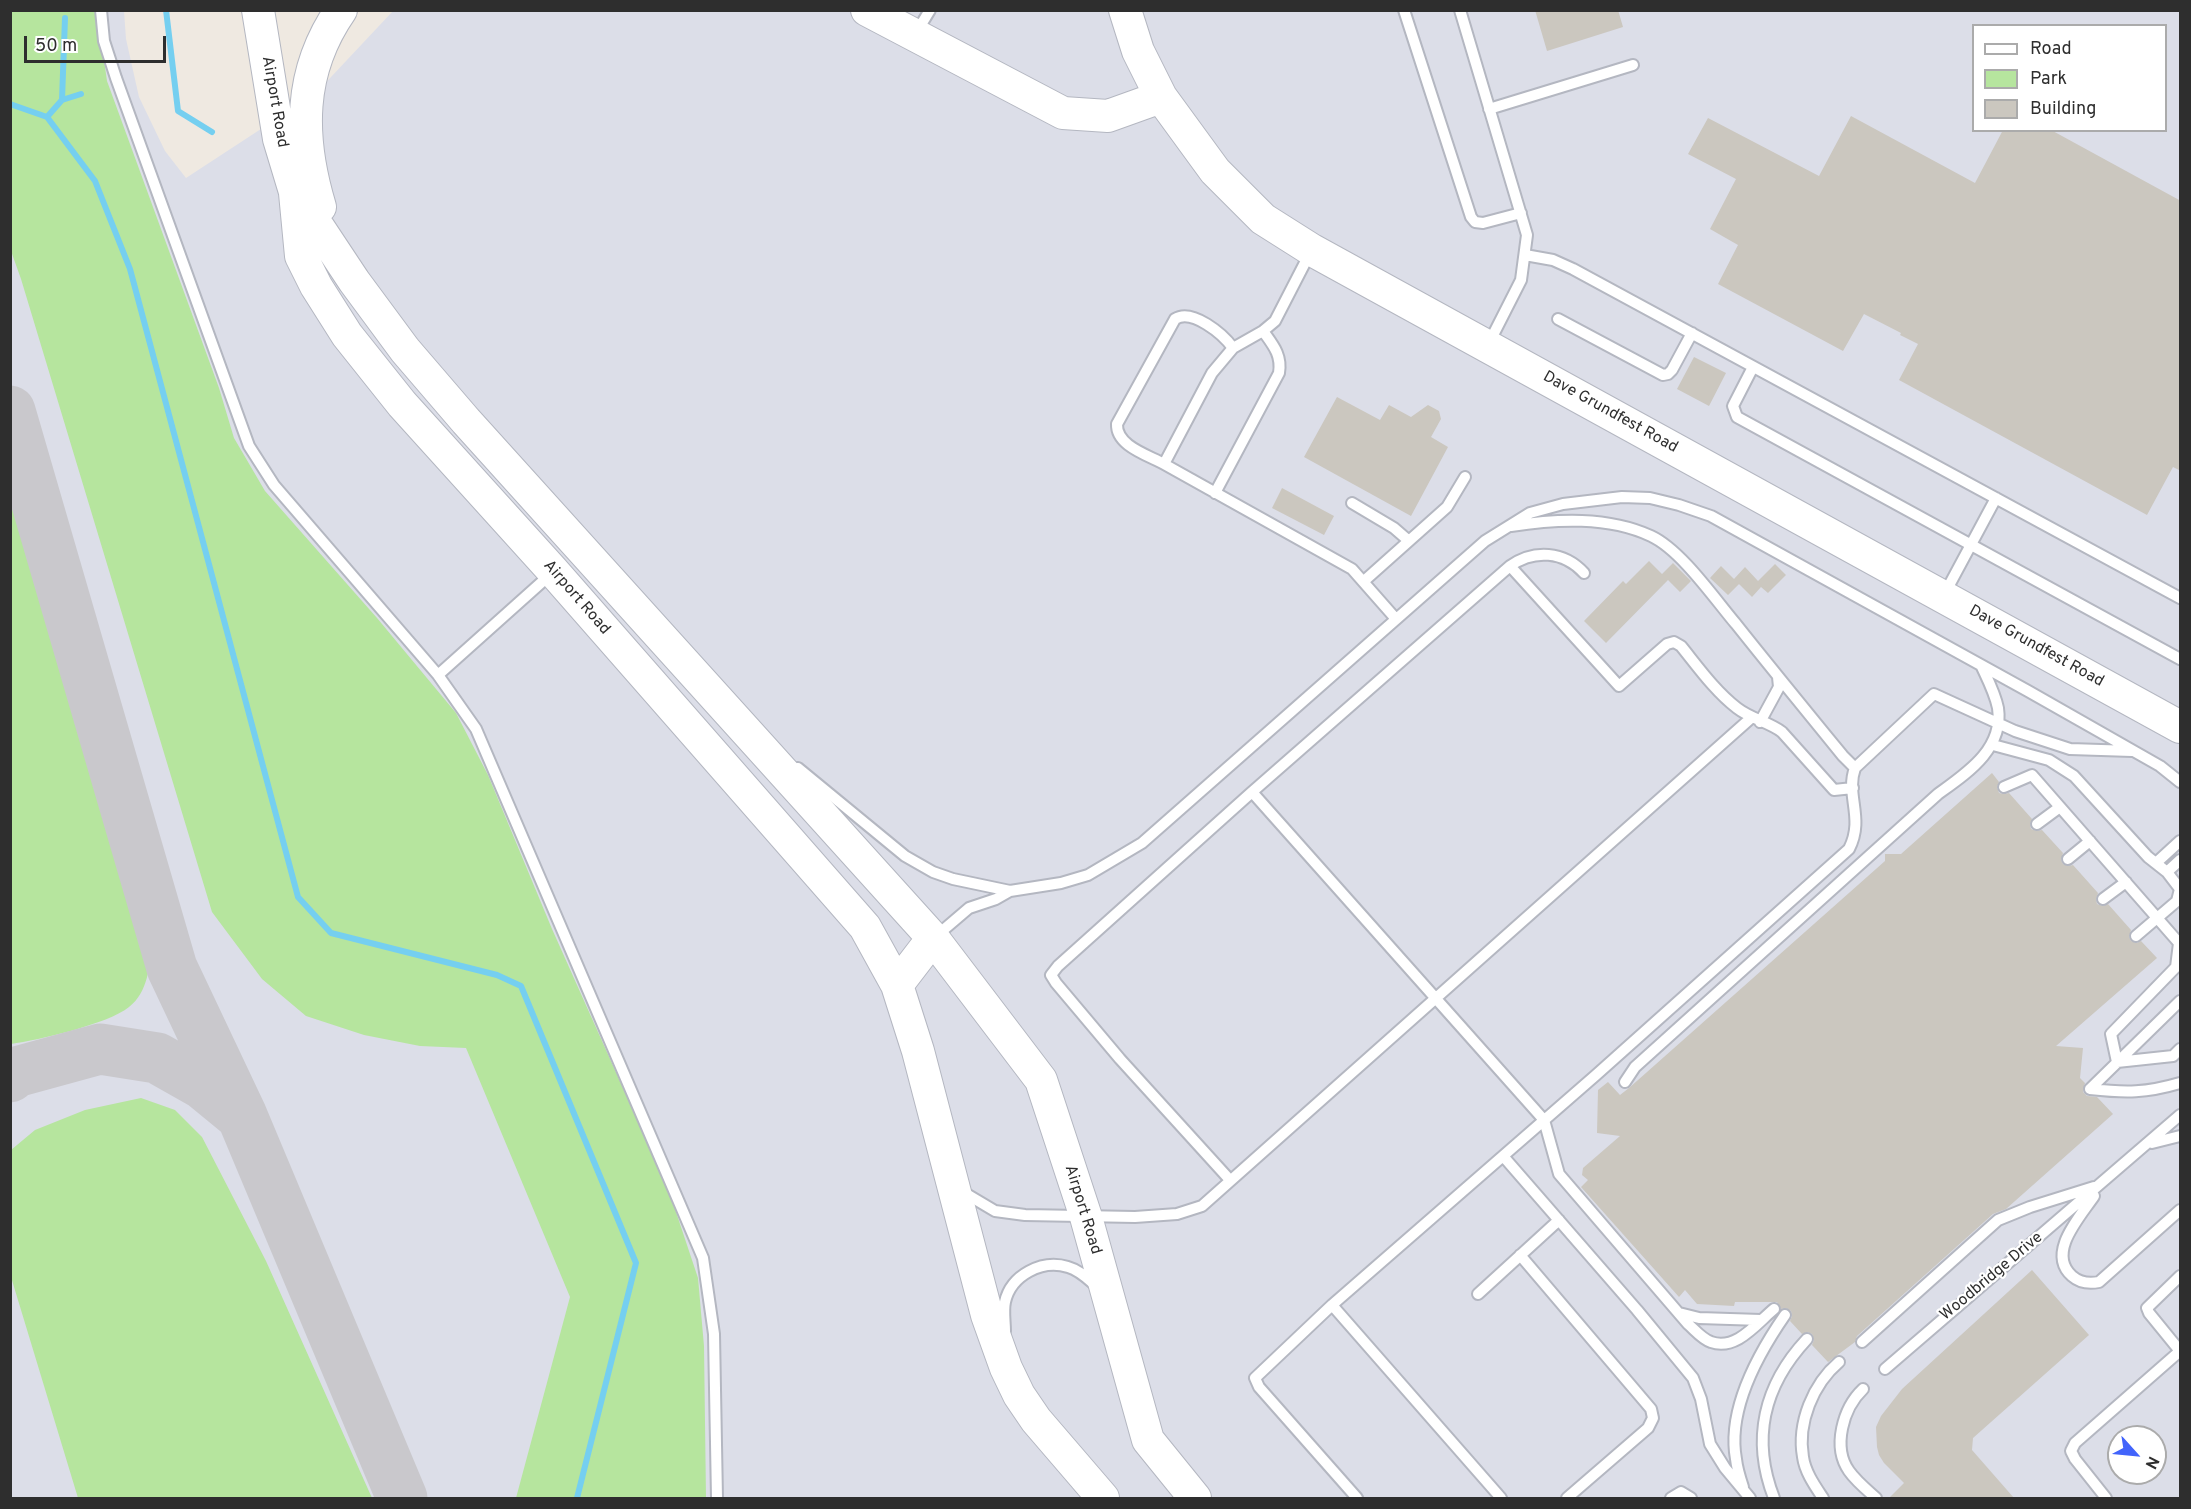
<!DOCTYPE html>
<style>
body{margin:0}
#map{position:relative;width:2191px;height:1509px;overflow:hidden;background:#efe9e1;font-family:Overpass,sans-serif}
canvas{display:block}
.frame{position:absolute;inset:0;border:12px solid #2e2e2e;pointer-events:none}
.legend{position:absolute;left:1972px;top:24px;width:195px;height:108px;box-sizing:border-box;background:#fff;border:2px solid #ababab;margin:0;padding:8px 10px;list-style:none;font-size:18px;color:#2e2e2e}
.legend li{display:flex;align-items:center;gap:12px;height:30px}
.legend b{width:30px;border:2px solid #ababab}
.north{position:absolute;left:2107px;top:1425px;width:60px;height:60px;box-sizing:border-box;background:#fff;border:2px solid #ababab;border-radius:50%;rotate:117deg;font-size:16px;font-weight:700;line-height:24px;text-align:center;color:#2e2e2e}
.north::after{content:'';display:block;margin:auto;width:21px;height:27px;background:#4264fb;clip-path:polygon(50% 0,100% 100%,50% 72%,0 100%)}
.scale{position:absolute;left:24px;top:36px;width:142px;height:27px;box-sizing:border-box;border:3px solid #2e2e2e;border-top:0;padding-left:8px;font-size:18px;line-height:21px;white-space:nowrap;color:#2e2e2e;-webkit-text-stroke:4px #fff;paint-order:stroke}
</style>
<div id="map">
<canvas width="2191" height="1509"></canvas>
<div class="frame"></div>
<ul class="legend">
<li><b style="height:8px;background:#fff"></b>Road</li>
<li><b style="height:16px;background:#b6e59e"></b>Park</li>
<li><b style="height:16px;background:#cbc7bf"></b>Building</li>
</ul>
<div class="north">N</div>
<div class="scale">50 m</div>
</div>
<script>
const g = document.querySelector('canvas').getContext('2d');
g.lineJoin = 'round';
function paint(path, color) {
  g.fillStyle = color;
  g.fill(path, 'evenodd');
}
function stroke(path, color, width, dash) {
  g.strokeStyle = color;
  g.lineWidth = width;
  g.lineCap = dash ? 'butt' : 'round';
  g.setLineDash(dash || []);
  g.stroke(path);
}
function label(font, color, halo, rows, align = 'center') {
  g.font = font + ' Overpass,sans-serif';
  g.lineWidth = 4.5;
  g.setLineDash([]);
  g.textBaseline = 'middle';
  g.strokeStyle = halo;
  g.fillStyle = color;
  for (const [text, x, y, turn = 0] of rows) {
    g.save();
    g.translate(x, y);
    g.rotate((+turn || 0) * Math.PI / 180);
    g.textAlign = isNaN(turn) ? turn : align;
    if (halo) g.strokeText(text, 0, 0);
    g.fillText(text, 0, 0);
    g.restore();
  }
}
paint(new Path2D(`
 M10 11H124L126 39 139 97 165 151 186 178 316 93 393 11H2180V1498H11ZM1974 26H2166V130H1974ZM2119 1437H2155V1473H2119Z`), '#dcdee8');
paint(new Path2D(`
 M11 11H97L107 81 219 388 234 438 265 491 377 618 456 713 488 775 552 929 669 1191 698 1278 704 1346 706 1498H516L570 1297 466 1048 420 1046 364 1035 306 1016 262 979 212 912 21 279 11 251Z
 M11 478 151 944C150 966 148 992 129 1007 108 1024 39 1040 11 1044Z
 M141 1098 175 1110 202 1137 266 1261 372 1498H78L11 1277V1150L35 1130 85 1110Z`), '#b6e59e');
stroke(new Path2D(`
 M166 10 178 111 212 132
 M81 94 62 100 47 117 95 181 130 269 298 897 331 933 497 975 521 986 636 1263 577 1498
 M62 100 65 18
 M10 104 47 117`), '#75cff0', 6);
stroke(new Path2D(`
 M10 411 172 968 242 1116
 M10 1077 16 1072 100 1049 157 1058 203 1084 242 1116 402 1498`), '#c9c8cc', 51);
paint(new Path2D(`
 M1535 10H1618L1623 27 1547 51Z
 M1851 116 1975 183 2003 130H2051L2181 201V471L2173 467 2147 515 1899 380 1918 344 1900 335 1901 333 1864 314 1843 351 1718 284 1738 245 1710 229 1736 179 1688 154 1708 118 1819 176Z
 M1694 357 1726 373 1709 406 1677 389Z
 M1337 397 1380 420 1389 405 1411 417 1428 405 1439 411 1441 419 1431 437 1448 447 1411 516 1304 457Z
 M1282 488 1334 516 1324 535 1272 508Z
 M1649 561 1662 574 1673 563 1695 585 1691 581 1680 592 1668 580 1606 643 1584 621 1623 581 1626 584Z
 M1775 564 1786 575 1768 593 1761 587 1752 597 1734 579 1745 567 1758 581Z
 M1721 566 1739 584 1728 595 1710 578Z
 M1992 773 1999 782 1997 787 1999 793 2004 794 2009 793 2032 819 2030 824 2031 829 2037 831 2042 830 2063 853 2061 860 2063 864 2069 866 2073 865 2098 893 2096 899 2097 904 2103 906 2108 904 2131 930 2129 937 2131 941 2137 943 2141 941 2157 958 2056 1046 2083 1048 2080 1078 2085 1083 2083 1092 2087 1096 2097 1097 2113 1114 2006 1209 1993 1214 1857 1336 1855 1342 1828 1362 1812 1345 1814 1340 1812 1334 1808 1332 1802 1334 1790 1321 1792 1316 1791 1311 1786 1308 1781 1309 1777 1302H1735L1734 1306 1697 1304 1685 1290 1679 1297 1581 1187 1588 1180 1582 1175 1583 1168 1620 1136 1597 1133 1598 1090 1608 1082 1620 1095 1629 1088 1885 861V854H1901Z
 M2032 1270 2089 1335 1973 1438 1972 1450 2014 1498H1889L1904 1483 1884 1463 1879 1455 1877 1447 1876 1427 1881 1416 1902 1389Z`), '#cbc7bf');
const lane = new Path2D(`
 M101 10 104 41 116 78 249 446 274 485 438 675 476 729 703 1258 714 1334 717 1498
 M1404 10 1471 217 1475 222 1483 223 1521 213
 M1460 10 1527 235 1521 280 1489 343
 M916 33 930 10
 M1489 109 1633 65
 M1310 253 1275 321 1263 331 1233 348 1212 373 1164 464 1352 569 1396 619
 M1525 255 1553 260 1573 269 2180 598
 M1558 319 1663 375 1668 374 1672 370 1692 333
 M1753 367 1733 406 1737 417 2180 659
 M1164 464C1148 455 1116 446 1117 424L1175 319C1192 308 1223 334 1233 348
 M1215 493 1279 373C1282 355 1273 345 1263 331
 M1352 503 1394 528 1409 541
 M1511 526C1556 519 1608 516 1651 536 1681 550 1714 598 1736 624 1771 668 1807 712 1843 756L1855 768
 M1510 566C1534 549 1564 551 1584 573
 M1364 581 1447 507 1465 477
 M1945 593 1996 498
 M438 675 552 573
 M1760 722 1779 687 1778 677
 M1993 745 2049 760 2074 776 2148 857 2167 872 2180 889 2177 901 2136 936
 M798 768 905 856 933 872 953 879 1010 891 1061 883 1088 875 1142 843 1485 541 1530 513 1563 504 1622 497 1650 498 1679 505 1711 516 2028 691 2160 766 2180 782
 M2004 787 2032 775 2179 943 2176 967 2111 1034 2117 1062 2173 1056 2180 1049
 M2037 824 2060 807
 M2068 859 2090 841
 M2156 863 2180 841
 M2167 872 2180 860
 M2103 899 2126 882
 M935 937 969 908 996 899 1010 891
 M1625 1082 1635 1067 1938 794C1967 773 2004 749 1998 708 1995 693 1987 678 1981 665
 M2090 1089 2180 1001
 M2090 1089C2126 1093 2146 1093 2180 1083
 M2152 1143 2180 1136
 M1503 1156 1637 1310 1693 1378 1701 1399 1710 1444 1725 1468 1750 1498
 M1230 1180 1120 1059 1056 983 1051 975 1058 966 1252 792
 M963 1192 995 1211 1025 1215 1135 1217 1177 1214 1202 1206 1751 718
 M2094 1196C2080 1217 2046 1253 2072 1276 2080 1283 2089 1284 2099 1282L2180 1210
 M1520 1255 1651 1409 1653 1418 1648 1428 1567 1498
 M2180 1276 2147 1308 2149 1313 2180 1351
 M1478 1294 1559 1220
 M1332 1305 1255 1378 1259 1387 1357 1498
 M1774 1309C1756 1324 1736 1351 1711 1342 1702 1339 1695 1330 1688 1324L1559 1174 1544 1120 1252 792 1510 566 1619 686 1667 644 1674 642 1681 646C1698 667 1715 691 1737 708 1751 719 1769 722 1782 732L1834 790 1853 788
 M1679 1313 1699 1318 1761 1320
 M1005 1331C1005 1322 1003 1311 1005 1302 1011 1275 1042 1259 1068 1267 1079 1270 1087 1278 1095 1285
 M1862 1342 1998 1220 2030 1207 2094 1187
 M1885 1369 2180 1115
 M1863 1389C1843 1408 1832 1447 1849 1471 1856 1481 1867 1490 1876 1498
 M1743 1487C1740 1478 1737 1469 1736 1459 1727 1410 1758 1354 1785 1315
 M1501 1498 1332 1305 1596 1075 1849 849C1865 818 1845 795 1855 768L1934 694 2015 731 2070 749 2132 751
 M1671 1498 1681 1492 1691 1498
 M1774 1498C1751 1439 1764 1385 1807 1339
 M1823 1498C1815 1486 1805 1472 1803 1457 1797 1423 1813 1384 1839 1362
 M2106 1498 2075 1459 2071 1451 2075 1443 2180 1351`);
const secondary = new Path2D(`
 M258 10 279 139 295 192 354 281 405 350 466 421 933 938 1041 1080 1086 1217 1148 1440 1195 1498
 M867 10 1063 113 1108 116 1161 97
 M1125 10 1138 51 1161 97 1215 171 1263 219 1312 250 2180 727
 M295 193 301 256 316 286 347 335 402 404 553 571 865 927 897 985 918 1051 987 1315 1006 1368 1019 1395 1036 1420 1103 1498
 M320 207C299 137 298 72 341 10
 M897 985 933 938`);
stroke(lane, '#b4b7c1', 14);
stroke(secondary, '#b4b7c1', 34);
stroke(lane, '#fff', 10);
stroke(secondary, '#fff', 32);
label('16px', '#2e2e2e', '#fff', [
 ["Airport Road",274,102,80],
 ["Dave Grundfest Road",1610,413,29],
 ["Airport Road",576,598,49],
 ["Dave Grundfest Road",2036,647,29],
 ["Airport Road",1082,1210,73],
 ["Woodbridge Drive",1992,1277,-40]
]);
</script>
